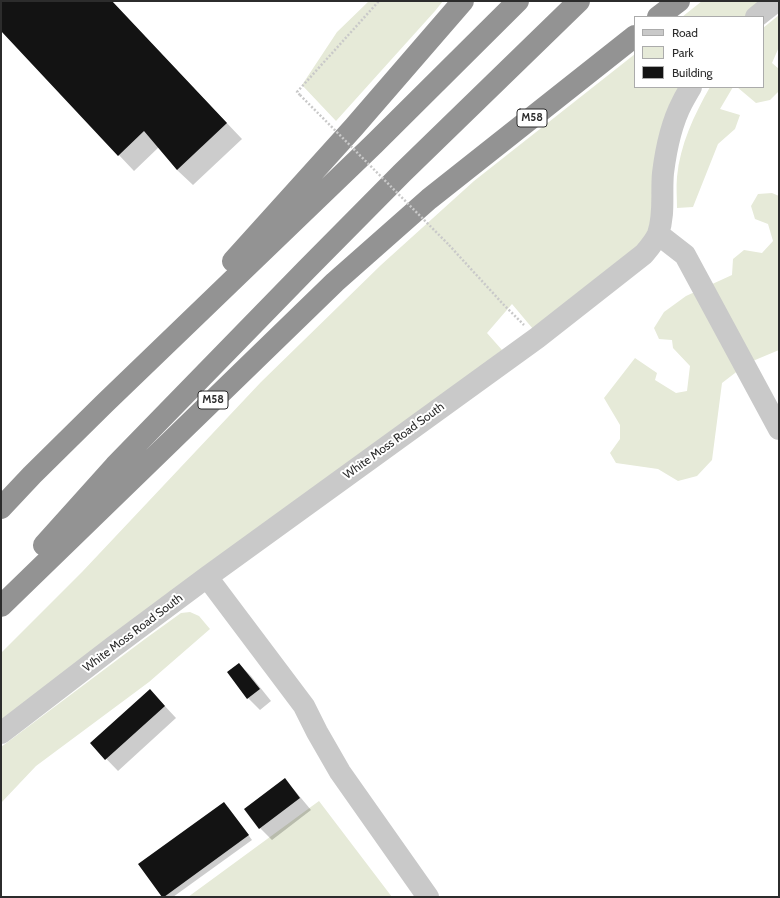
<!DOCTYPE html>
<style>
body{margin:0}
#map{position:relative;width:780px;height:898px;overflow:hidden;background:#fff;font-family:Cabin,sans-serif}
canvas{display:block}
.frame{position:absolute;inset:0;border:2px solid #2c2c2c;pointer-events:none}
.legend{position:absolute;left:634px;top:16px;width:130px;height:72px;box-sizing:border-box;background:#fff;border:1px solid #ababab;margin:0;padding:5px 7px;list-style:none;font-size:12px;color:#2c2c2c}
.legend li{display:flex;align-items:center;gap:8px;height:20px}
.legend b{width:20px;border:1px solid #ababab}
</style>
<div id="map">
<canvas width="780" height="898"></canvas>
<div class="frame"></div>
<ul class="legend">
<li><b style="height:5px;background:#c9c9c9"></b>Road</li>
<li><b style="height:11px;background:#e6ead8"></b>Park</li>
<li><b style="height:11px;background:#131313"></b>Building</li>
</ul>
</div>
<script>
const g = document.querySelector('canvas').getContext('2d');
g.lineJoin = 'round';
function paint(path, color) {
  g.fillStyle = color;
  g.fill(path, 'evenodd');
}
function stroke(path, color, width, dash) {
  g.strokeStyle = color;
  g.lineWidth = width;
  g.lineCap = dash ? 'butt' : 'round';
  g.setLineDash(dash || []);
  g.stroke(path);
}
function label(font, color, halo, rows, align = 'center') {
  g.font = font + ' Cabin,sans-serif';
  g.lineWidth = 4;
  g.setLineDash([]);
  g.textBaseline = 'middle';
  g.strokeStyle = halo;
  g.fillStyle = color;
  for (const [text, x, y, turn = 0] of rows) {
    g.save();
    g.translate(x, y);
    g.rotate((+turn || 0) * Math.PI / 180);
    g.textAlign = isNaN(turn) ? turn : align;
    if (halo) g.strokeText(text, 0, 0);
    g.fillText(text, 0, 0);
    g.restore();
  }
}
paint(new Path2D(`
 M369 1H443L435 11 336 121 302 85 337 32Z
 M702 1H768L749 17H682Z
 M779 15V47L772 63 779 69V91L770 100 756 103 737 87H763V28Z
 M635 54V87H687L648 235 640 249 533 329 512 304 487 333 502 350 1 734V653L82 572 261 382 381 265 474 181Z
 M710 87H733L720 109 740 115 735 129 718 144 693 207 677 208C677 198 676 187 677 177 680 145 694 115 710 87Z
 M772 193 779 196V350L748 363 722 383 712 460 697 476 678 481 658 469 616 463 610 453 620 439V425L604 398 635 358 657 373 655 380 676 393 687 391 690 366 673 348 672 340 659 339 654 328 664 312 686 296 732 275 733 259 744 250 762 253 773 241 768 224 755 219 751 206 758 194Z
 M190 612 199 616 210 629 149 682 36 766 1 803V747L145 639 181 613Z
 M319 801 392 897H188Z`), '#e6ead8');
paint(new Path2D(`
 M1 1H111L242 139 193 185 177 170 159 147 134 171 1 30Z
 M239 664 251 676 271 701 260 710 248 698Z
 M150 690 176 718 118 771 91 743Z
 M285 780 296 792 311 810 272 840 260 828 246 809Z
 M228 807 252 840 173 897H163Z`), '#0003');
paint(new Path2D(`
 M1 1H112L227 123 177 170 144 131 118 156 1 31Z
 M239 663 260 689 247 699 227 672Z
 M150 689 165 706 105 760 90 743Z
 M285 778 300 798 259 829 244 809Z
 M224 802 249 835 164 897H162L138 864Z`), '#131313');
stroke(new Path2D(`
 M300 95 297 92 379 1
 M449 245 503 304 524 325`), '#c9c9c9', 2.5, [2, 2]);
stroke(new Path2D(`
 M756 17 776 1
 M658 234 685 255 779 429
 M207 577 304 706 317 732 340 772 428 897
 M1 733 113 647 207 577 537 338 644 254C649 248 655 241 658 234 665 214 661 193 663 173 666 149 671 124 682 103 685 97 688 92 691 87`), '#c9c9c9', 22);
stroke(new Path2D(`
 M658 17 679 1
 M233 261 354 127 463 1
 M1 508 32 475 105 403 374 144 518 1
 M44 545 115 466 306 270 402 173 579 1
 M1 606 335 282 429 199 635 36`), '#939393', 22);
stroke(new Path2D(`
 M300 95 449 245`), '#c9c9c9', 2.5, [2, 2]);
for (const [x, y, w] of [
 [532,118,30],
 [213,400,30]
]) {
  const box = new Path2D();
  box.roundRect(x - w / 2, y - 9, w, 18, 3);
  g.fillStyle = '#fff';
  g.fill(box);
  stroke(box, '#2c2c2c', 1);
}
label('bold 11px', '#2c2c2c', null, [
 ["M58",532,118],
 ["M58",213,400]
]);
label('12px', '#2c2c2c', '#fff', [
 ["White Moss Road South",394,441,-36],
 ["White Moss Road South",133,633,-37]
]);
</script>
